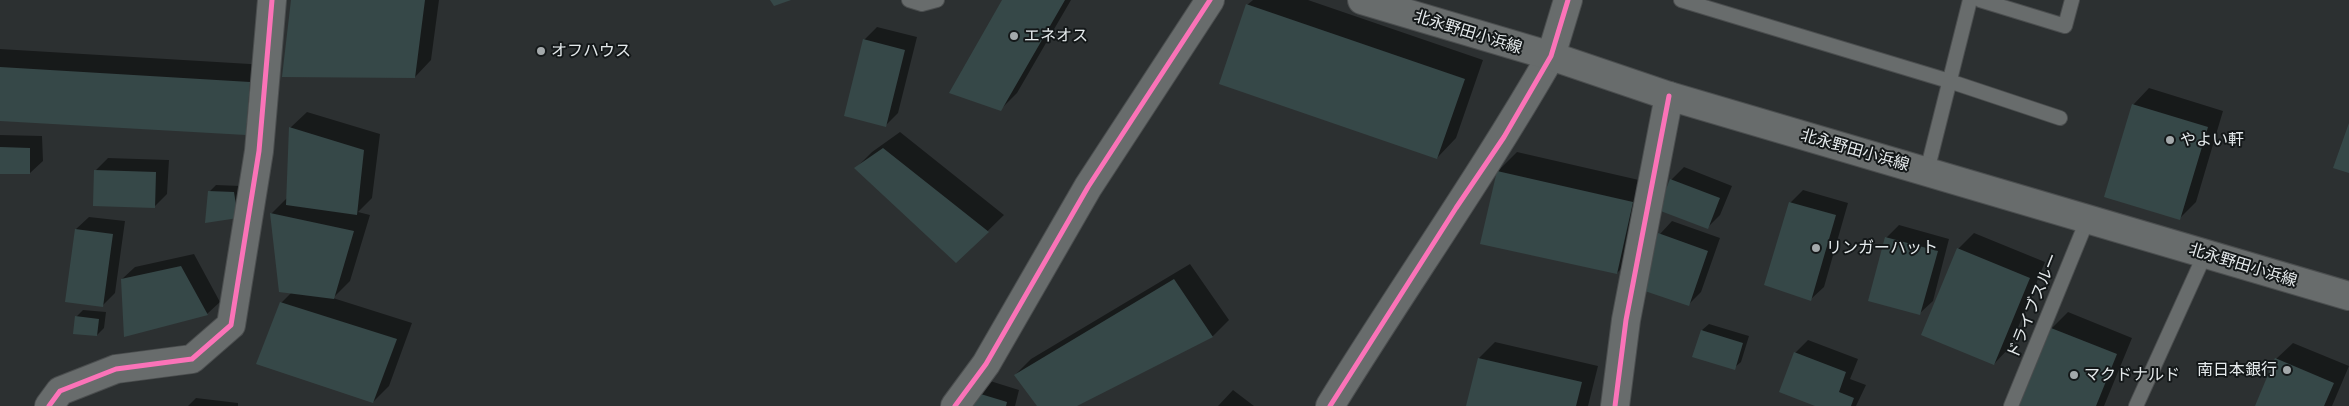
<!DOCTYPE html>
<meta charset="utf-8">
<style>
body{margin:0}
canvas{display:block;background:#2c3031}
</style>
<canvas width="2349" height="406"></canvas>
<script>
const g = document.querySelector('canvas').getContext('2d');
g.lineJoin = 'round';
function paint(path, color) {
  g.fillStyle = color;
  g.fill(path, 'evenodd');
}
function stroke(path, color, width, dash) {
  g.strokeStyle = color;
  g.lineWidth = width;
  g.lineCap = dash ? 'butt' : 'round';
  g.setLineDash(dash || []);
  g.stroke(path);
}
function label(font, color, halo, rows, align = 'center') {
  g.font = font + ' Lato,"Noto Sans JP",sans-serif';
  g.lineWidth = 4;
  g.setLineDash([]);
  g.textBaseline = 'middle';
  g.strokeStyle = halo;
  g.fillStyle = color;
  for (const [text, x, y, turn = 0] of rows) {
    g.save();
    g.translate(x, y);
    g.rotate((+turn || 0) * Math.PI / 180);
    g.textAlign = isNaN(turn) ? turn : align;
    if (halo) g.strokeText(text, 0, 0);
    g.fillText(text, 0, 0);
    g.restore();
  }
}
paint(new Path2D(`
 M292 0H439L431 60 415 77Z
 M1003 0H1071L1017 93 1001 109Z
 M1253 0H1308L1483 60 1456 138 1437 158 1247 5Z
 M877 27 917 37 898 113 886 125 864 40Z
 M0 49 267 65 264 116 246 134 0 119Z
 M2149 88 2223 111 2196 202 2180 218 2133 105Z
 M307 112 380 134 372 198 358 212 370 215 350 281 333 298 412 323 389 386 373 402 281 303 292 292 271 214 287 198 290 128Z
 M900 132 1004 215 956 262 856 168 872 152Z
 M0 135 42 136 43 161 30 173 0 172Z
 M1517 152 1652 183 1636 254 1617 273 1498 171Z
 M108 158 169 160 167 194 154 207 95 171Z
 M1684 167 1732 186 1720 215 1707 228 1671 180Z
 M216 185 241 186 237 217 209 192Z
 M1803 190 1848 203 1824 287 1811 299 1790 203Z
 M89 217 125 221 115 293 102 306 76 229Z
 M1672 221 1720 238 1701 292 1688 305 1660 234Z
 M1899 225 1949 239 1933 301 1920 313 1886 238Z
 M1974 233 2045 262 2010 347 1994 364 1958 249Z
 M194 254 220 302 207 314 122 279 135 267Z
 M1190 264 1229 320 1213 336 1074 406H1039L1015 375 1031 359Z
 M83 310 106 312 104 328 97 335 76 317Z
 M2068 312 2132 338 2104 406H2021L2052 328Z
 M1709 324 1749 336 1741 362 1734 368 1702 330Z
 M1808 340 1858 359 1850 379 1866 385 1856 406H1819L1795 353Z
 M1495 342 1598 366 1588 406H1467L1479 358Z
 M2293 343 2349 366 2332 406H2256L2276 359Z
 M987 380 1019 390 1015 406H969Z
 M1233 390 1254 406H1218Z
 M196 398 238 403V406H188Z`), '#0007');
paint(new Path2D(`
 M291 0H425L415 78 282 77Z
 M770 0H791L774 6Z
 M1002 0H1065L1001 111 949 93Z
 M1246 4 1465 79 1437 159 1219 84Z
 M863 39 905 50 886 127 844 116Z
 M0 67 250 82 246 135 0 121Z
 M2132 104 2208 127 2180 220 2104 197Z
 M2349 123V173L2333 168Z
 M289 127 364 150 357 215 286 205Z
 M0 147 30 148V174H0Z
 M883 148 989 232 956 263 854 168Z
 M94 170 156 172 155 208 93 206Z
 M1497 171 1633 202 1617 274 1480 244Z
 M1670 179 1720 198 1708 229 1658 210Z
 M208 191 234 192 238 218 205 223Z
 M1789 202 1836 215 1811 301 1764 285Z
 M270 213 354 231 334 299 279 292Z
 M75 229 113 234 103 307 65 302Z
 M1658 233 1708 251 1689 306 1639 289Z
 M1885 237 1938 251 1920 315 1868 301Z
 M1957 248 2030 278 1994 365 1921 335Z
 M181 266 208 315 124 337 121 279Z
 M1174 279 1213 337 1077 406H1037L1014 375Z
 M280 302 397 339 373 403 256 364Z
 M75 316 99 319 97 336 73 334Z
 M2051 328 2117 354 2096 406H2019Z
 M1701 330 1743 343 1735 370 1692 357Z
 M1794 352 1846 372 1839 392 1854 398 1851 406H1815L1779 392Z
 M1478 358 1582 382 1576 406H1466Z
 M2275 358 2334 383 2324 406H2255Z
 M974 392 1007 402 1006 406H967Z`), '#364848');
const lane = new Path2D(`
 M909 0 922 4 937 0
 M1681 0 1949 81 2060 118
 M1980 0 2065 26 2072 0
 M1927 171 1970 0
 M2011 406 2088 218
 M2136 406 2205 254`);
const street = new Path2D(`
 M49 406 60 391 116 369 192 359 231 325 259 151 272 0
 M955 406 986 364 1088 187 1210 0
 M1330 406C1402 289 1482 176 1551 56
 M1615 406 1626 320 1669 96`);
const secondary = new Path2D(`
 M1362 0 1551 56 1669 96 2349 296
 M1551 56 1568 0`);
stroke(lane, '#4b4e4f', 16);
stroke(street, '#4b4e4f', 30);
stroke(secondary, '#4b4e4f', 30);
stroke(lane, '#686c6c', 14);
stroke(street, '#686c6c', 28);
stroke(secondary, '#686c6c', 28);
stroke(new Path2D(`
 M49 406 60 391 116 369 192 359 231 325 259 151 272 0
 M955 406 986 364 1088 187 1210 0
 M1330 406 1456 208 1504 137 1551 56 1568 0
 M1615 406 1626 320 1669 96`), '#fb73b8', 5);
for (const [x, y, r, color] of [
 [1014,36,5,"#a4a9ab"],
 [541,51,5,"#a4a9ab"],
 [2170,140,5,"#a4a9ab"],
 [1816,248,5,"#a4a9ab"],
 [2287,370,5,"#a4a9ab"],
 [2074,375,5,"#a4a9ab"]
]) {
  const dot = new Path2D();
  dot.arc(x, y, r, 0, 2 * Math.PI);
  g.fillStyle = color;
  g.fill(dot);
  stroke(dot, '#141819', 2);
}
label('16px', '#e5eaec', '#141819', [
 ["北永野田小浜線",1468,32,17],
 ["北永野田小浜線",1855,150,16],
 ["北永野田小浜線",2243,265,17],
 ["ドライブスルー",2033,306,-68]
]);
label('16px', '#e5eaec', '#141819', [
 ["エネオス",1024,36],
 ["オフハウス",551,51],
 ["やよい軒",2180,140],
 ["リンガーハット",1826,248],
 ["南日本銀行",2277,370,"right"],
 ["マクドナルド",2084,375]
], 'left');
</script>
